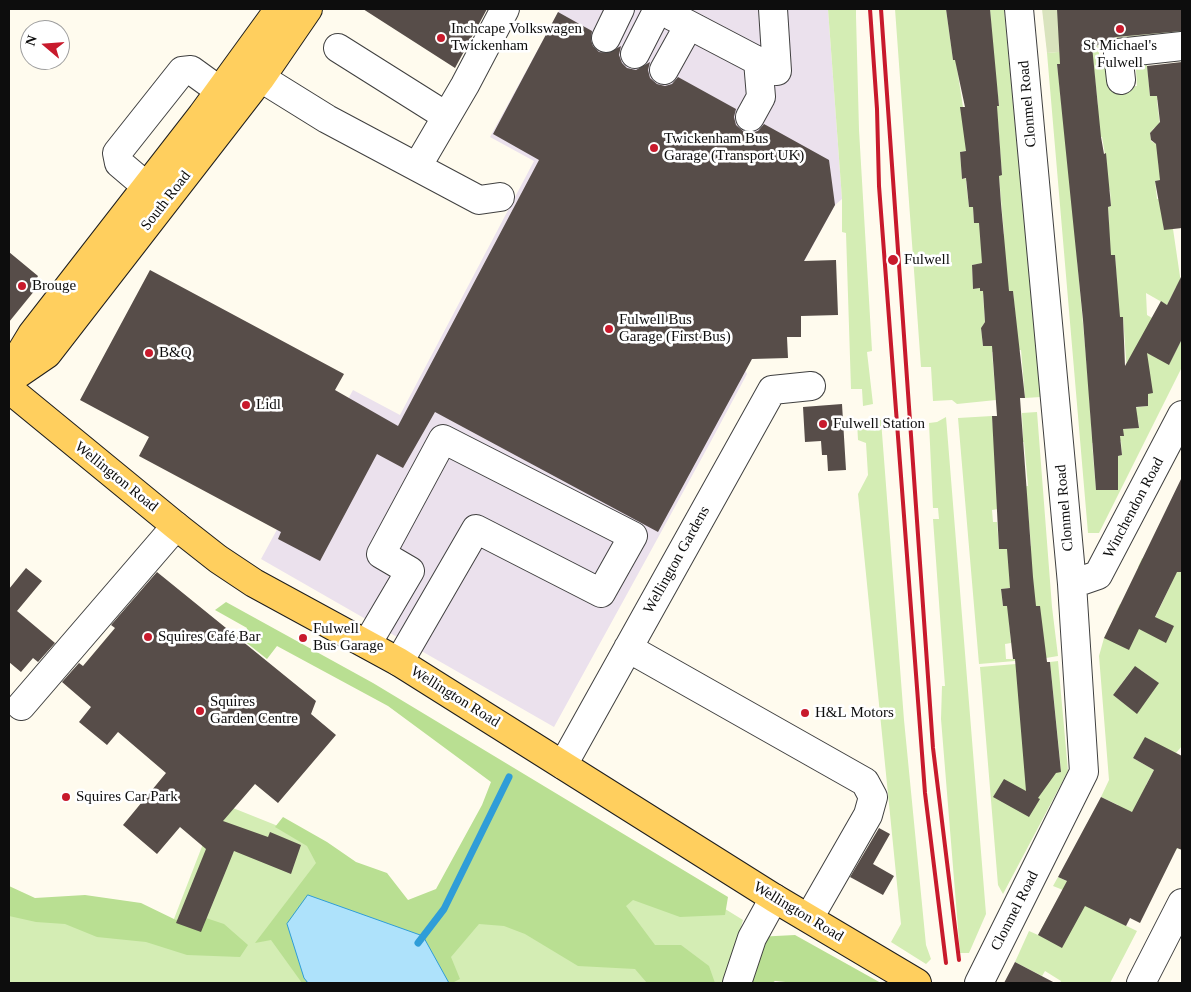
<!DOCTYPE html>
<meta charset="utf-8">
<style>
body{margin:0}
#map{position:relative;width:1191px;height:992px;overflow:hidden;background:#fffbee;font-family:Georgia,serif}
canvas{display:block}
.frame{position:absolute;inset:0;border:10px solid #0d0d0d;pointer-events:none}
.north{position:absolute;left:20px;top:20px;width:50px;height:50px;box-sizing:border-box;background:#fff;border:1px solid #9e9e9e;border-radius:50%;rotate:288deg;font-size:14px;font-weight:700;line-height:20px;text-align:center;color:#0d0d0d}
.north::after{content:'';display:block;margin:auto;width:18px;height:22px;background:#c81a2c;clip-path:polygon(50% 0,100% 100%,50% 72%,0 100%)}
</style>
<div id="map">
<canvas width="1191" height="992"></canvas>
<div class="frame"></div>
<div class="north">N</div>
</div>
<script>
const g = document.querySelector('canvas').getContext('2d');
g.lineJoin = 'round';
function paint(path, color) {
  g.fillStyle = color;
  g.fill(path, 'evenodd');
}
function stroke(path, color, width, dash) {
  g.strokeStyle = color;
  g.lineWidth = width;
  g.lineCap = dash ? 'butt' : 'round';
  g.setLineDash(dash || []);
  g.stroke(path);
}
function label(font, color, halo, rows, align = 'center') {
  g.font = font + ' Georgia,serif';
  g.lineWidth = 5;
  g.setLineDash([]);
  g.textBaseline = 'middle';
  g.strokeStyle = halo;
  g.fillStyle = color;
  for (const [text, x, y, turn = 0] of rows) {
    g.save();
    g.translate(x, y);
    g.rotate((+turn || 0) * Math.PI / 180);
    g.textAlign = isNaN(turn) ? turn : align;
    if (halo) g.strokeText(text, 0, 0);
    g.fillText(text, 0, 0);
    g.restore();
  }
}
paint(new Path2D(`
 M560 9H828L842 199 835 205 745 370 747 374 710 443 554 727 261 559 353 390 400 415 534 161 490 137Z`), '#ebe1ed');
paint(new Path2D(`
 M828 9H856V16L859 130 872 351 867 352 873 404 863 406 862 389H851L846 233 842 232V199Z
 M895 9H946L953 60 988 57 993 54 990 9H1004L1041 397 1025 398 1021 350 992 352 996 400 957 404 952 400 933 401 931 367H921ZM956 62 997 88 999 106 963 107ZM998 123 1002 175 962 179 960 152 969 150ZM999 177 1004 234 981 236 980 223H974L973 207H969L966 181ZM983 263 1009 289 980 291V288L973 289 972 265ZM1013 291 1018 345 983 346 981 328 985 322 983 294Z
 M1099 48V62L1106 67 1108 88 1137 86 1135 55 1146 54 1150 96 1182 93V97L1157 100 1160 126 1154 128 1150 133 1151 141 1156 144H1162L1163 157 1158 158 1159 169 1165 168V179L1155 181 1157 199 1168 198V208L1161 209 1164 229H1173L1182 290 1176 287 1167 305 1146 293 1147 315 1159 322 1144 351 1169 364 1182 339V367L1099 533H1088L1047 53ZM1092 53 1098 105 1062 108 1057 65 1069 64V55ZM1091 109 1093 138 1102 137 1107 166 1097 168 1100 191 1110 190 1111 206 1108 207 1109 224H1103L1106 253 1077 255 1063 112ZM1115 255 1117 284 1110 285 1113 317H1123L1128 386 1089 389 1077 259ZM1120 388 1123 419H1138L1139 428 1123 429V436L1092 438 1089 392ZM1148 397V406L1131 408V398ZM1121 441 1122 455 1118 456 1117 462 1113 463V473H1118L1117 490 1096 489 1092 443Z
 M1037 412 1052 607 1058 656 1046 658 1039 606 1008 609 1011 643 1005 644 1006 659H1015V661L979 664 958 418 992 416 994 441 1023 438 1022 413ZM1024 442 1028 486 997 488 994 445ZM1026 490 1031 546 999 549 997 522H993L992 510 1004 508ZM1010 588 1035 603 1003 606 1001 589Z
 M946 417 986 914 969 953H960L941 719 942 686H945L933 519H939L938 508H933L929 423 937 422Z
 M881 420 904 720 926 945 931 959 926 964 891 942 901 924 858 494 868 475 866 443 858 440 857 422Z
 M1142 558 1168 571 1181 572 1182 569V746L1176 753 1140 747 1133 758 1154 770 1146 785 1182 804V809L1168 802 1178 848 1104 915 1137 931 1110 983H1060L1061 981 1045 971 1042 976 1015 962 1029 931 1038 935 1063 890 1053 886 1058 877 1075 885 1118 805 1101 797 1109 780 1099 656 1104 638 1141 624 1116 612 1120 604 1154 620 1171 584 1138 567ZM1141 670 1158 683 1137 713 1113 695 1131 671Z
 M1058 661 1068 771 1003 894 998 885 980 667 1016 664 1061 771 1050 662Z
 M505 773 743 920 724 983H9V895L172 924 213 818 233 808 313 840 426 922Z`), '#d4edb4');
paint(new Path2D(`
 M226 602 373 683 728 897 725 915 680 917 633 900 626 906 655 945H681L709 966 715 983H647L635 969 578 966 525 934 504 926 479 924 451 957 460 979 452 983H302L271 940 255 943 316 863 307 846 275 827 283 817 327 842 356 862 387 873 408 900 436 889 482 805 491 782 388 706 277 646 267 659 243 640 247 628 215 610Z
 M9 886 35 898 85 895 141 903 176 920 197 915 224 924 248 945 240 957 187 955 146 942 97 937 65 924 36 922 9 916Z
 M795 935 881 983H796L775 981 772 983H741L756 937Z`), '#b9df92');
paint(new Path2D(`
 M1042 9H1182V41L1047 53Z`), '#d9e3bd');
const water = new Path2D(`
 M308 895 423 936 449 983H308L304 978 287 924Z`);
paint(water, '#aee2fb');
stroke(water, '#2f9dd8', 1);
stroke(new Path2D(`
 M418 943 444 909 509 777`), '#2f9dd8', 7);
paint(new Path2D(`
 M363 9H487L455 68Z
 M946 9H990L999 106H997L1002 175 999 176 1001 204 1009 291H1013L1025 398H1020L1033 577 1036 606H1040L1047 662H1050L1061 772 1056 773 1038 798 1040 799 1029 817 993 797 1004 779 1026 791 1015 659H1013L1007 606H1003L1001 589 1010 588 1007 549H999L992 416H997L992 346H983L981 328 985 322 983 291H980V288L973 289 972 265 982 263 979 223H974L973 207H969L966 178 962 179 960 152 966 151 960 107H965L955 60H953Z
 M1057 9H1182V31L1116 37 1105 44 1092 46 1101 137 1104 154 1106 153 1111 206 1108 207 1111 255H1115L1120 317H1123L1125 366 1161 301 1167 305 1182 275V339L1169 365 1147 353 1153 393 1148 394V406L1136 407 1139 428 1123 429 1124 436H1120L1122 455 1118 456V490H1096L1083 320 1057 64H1060Z
 M558 12 592 31 591 40 593 46 599 52 608 53 621 46 619 55 622 63 627 68 636 70 650 62 648 70 650 78 657 84 665 86 672 84 678 77 736 109 734 117 736 125 743 131 751 133 758 131 764 124 829 160 835 205 804 261 836 260 838 315 801 316V337H787L788 358 752 359 658 532 435 412 403 468 377 454 320 561 278 539 281 532 139 456 149 437 80 400 150 270 344 374 335 390 398 426 539 160 493 134Z
 M1182 62V228L1164 230 1155 181 1160 180 1156 144 1151 140 1150 133 1160 122 1157 96H1150L1147 66Z
 M9 252 38 276 35 282V290L9 322Z
 M842 404 846 470 828 471 827 455H822L821 441 805 442 803 407Z
 M1182 477V572H1177L1155 617 1174 626 1166 643 1139 629 1129 650 1104 638Z
 M26 568 42 581 17 611 55 643 38 662 33 658 21 672 9 662V589Z
 M157 572 316 701 311 714 336 735 278 803 255 784 223 821 268 837 270 832 301 845 291 874 234 851 201 932 176 923 206 849 180 827 157 854 123 825 166 773 118 732 107 745 79 722 91 707 62 682 79 663 83 666 115 628 111 625Z
 M1135 666 1159 683 1137 714 1113 695Z
 M1145 737 1182 756V850L1177 848 1140 923 1130 918 1126 926 1085 906 1062 948 1038 935 1067 881 1058 877 1101 797 1132 812 1154 770 1133 758Z
 M879 828 890 834 873 864 894 876 883 895 850 877Z
 M1015 962 1055 983H1004Z`), '#574d49');
const minor = new Path2D(`
 M672 9V16L777 71 773 9
 M606 38 620 9
 M338 48 446 116
 M635 54 658 9
 M240 65 327 119 479 200 500 197
 M664 70 689 25
 M1121 80 1118 53 1182 46
 M750 117 761 97 758 61
 M417 167 465 85 505 9
 M146 186 119 163 117 153 182 71 191 70 220 91
 M1072 584 1098 575 1182 415
 M367 644 410 571 381 554 443 439 633 536 601 593 476 529 399 662
 M628 648 865 782 873 797 868 815 809 918
 M21 706 176 526
 M563 765 772 390 811 386
 M737 983 752 938 774 898
 M979 983 1084 772 1072 584 1019 9
 M1141 983 1182 903`);
const major = new Path2D(`
 M9 372 32 334 202 115 279 9
 M9 380 47 354 260 79 308 9
 M9 389 176 526 218 559 254 583 399 662 774 898 917 983`);
stroke(minor, '#404040', 30);
stroke(major, '#1e1e1e', 30);
stroke(minor, '#fff', 28);
stroke(major, '#ffcf5e', 28);
stroke(new Path2D(`
 M870 9 877 109 879 186 925 793 946 963
 M881 9 933 748 959 960`), '#c81a2c', 4);
for (const [x, y, r, color] of [
 [1120,29,5,"#c81a2c"],
 [441,38,5,"#c81a2c"],
 [654,148,5,"#c81a2c"],
 [893,260,6,"#c81a2c"],
 [22,286,5,"#c81a2c"],
 [609,329,5,"#c81a2c"],
 [149,353,5,"#c81a2c"],
 [246,405,5,"#c81a2c"],
 [823,424,5,"#c81a2c"],
 [148,637,5,"#c81a2c"],
 [303,638,5,"#c81a2c"],
 [200,711,5,"#c81a2c"],
 [805,713,5,"#c81a2c"],
 [66,797,5,"#c81a2c"]
]) {
  const dot = new Path2D();
  dot.arc(x, y, r, 0, 2 * Math.PI);
  g.fillStyle = color;
  g.fill(dot);
  stroke(dot, '#fff', 2);
}
label('15px', '#0d0d0d', '#fff', [
 ["Inchcape Volkswagen",451,29],
 ["Twickenham",451,46],
 ["St Michael's",1120,46,"center"],
 ["Fulwell",1120,63,"center"],
 ["Twickenham Bus",664,139],
 ["Garage (Transport UK)",664,156],
 ["Fulwell",904,260],
 ["Brouge",32,286],
 ["Fulwell Bus",619,320],
 ["Garage (First Bus)",619,337],
 ["B&Q",159,353],
 ["Lidl",256,405],
 ["Fulwell Station",833,424],
 ["Fulwell",313,629],
 ["Bus Garage",313,646],
 ["Squires Café Bar",158,637],
 ["Squires",210,702],
 ["Garden Centre",210,719],
 ["H&L Motors",815,713],
 ["Squires Car Park",76,797]
], 'left');
label('15px', '#0d0d0d', '#fff', [
 ["Clonmel Road",1028,104,-95],
 ["South Road",166,201,-52],
 ["Wellington Road",116,477,39],
 ["Clonmel Road",1065,508,-95],
 ["Winchendon Road",1134,508,-62],
 ["Wellington Gardens",677,560,-61],
 ["Wellington Road",455,697,32],
 ["Clonmel Road",1015,911,-63],
 ["Wellington Road",798,912,31]
]);
</script>
